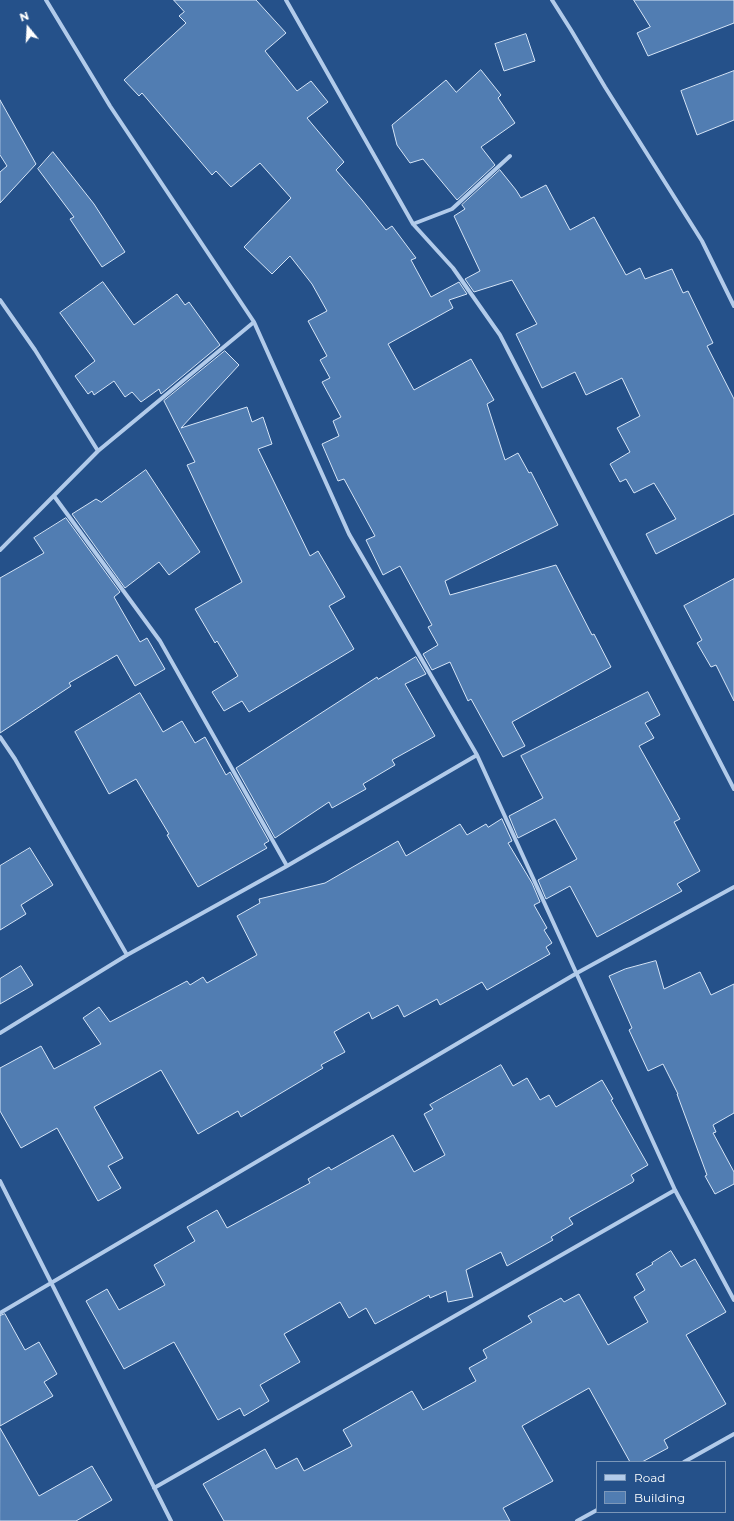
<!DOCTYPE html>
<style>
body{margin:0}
#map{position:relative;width:734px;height:1521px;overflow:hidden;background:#25518a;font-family:Montserrat,sans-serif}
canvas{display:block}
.legend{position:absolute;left:596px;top:1461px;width:130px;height:52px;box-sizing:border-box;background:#25518a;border:1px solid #7c97b9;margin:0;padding:5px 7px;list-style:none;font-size:12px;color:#fff}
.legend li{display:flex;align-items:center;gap:8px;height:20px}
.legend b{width:20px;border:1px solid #7c97b9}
.north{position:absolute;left:8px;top:8px;width:40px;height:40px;-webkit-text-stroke:3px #25518a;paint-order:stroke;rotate:342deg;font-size:11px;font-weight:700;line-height:16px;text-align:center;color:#fff}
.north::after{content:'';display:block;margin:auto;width:14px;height:18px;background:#fff;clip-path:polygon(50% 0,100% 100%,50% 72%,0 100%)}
</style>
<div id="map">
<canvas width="734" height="1521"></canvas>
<ul class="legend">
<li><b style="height:5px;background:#b2cbea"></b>Road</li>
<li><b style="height:11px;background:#517db2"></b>Building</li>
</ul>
<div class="north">N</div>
</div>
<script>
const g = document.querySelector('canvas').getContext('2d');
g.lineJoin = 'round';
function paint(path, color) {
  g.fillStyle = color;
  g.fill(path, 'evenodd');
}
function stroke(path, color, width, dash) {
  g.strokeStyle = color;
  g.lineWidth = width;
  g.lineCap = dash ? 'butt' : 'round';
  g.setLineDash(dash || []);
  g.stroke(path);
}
const building = new Path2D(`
 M174 0H256L286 33 265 51 297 91 311 81 328 102 307 118 344 162 336 170 362 200 386 230 392 226 416 258 411 260 431 297 459 282 467 294 449 300 453 308 388 344 414 390 471 359 494 400 487 404 505 460 518 453 529 473 531 472 558 525 445 581 450 595 556 565 592 635 594 634 611 667 512 722 525 746 503 757 471 699 468 701 450 662 432 670 423 654 438 645 428 627 432 625 400 566 383 575 366 540 375 536 344 479 338 481 322 444 339 436 333 421 341 417 322 382 330 378 320 360 327 356 308 321 327 311 312 284 290 256 272 274 244 247 291 198 260 163 231 187 216 171 212 175 142 93 139 96 124 80 186 23 179 16 184 12Z
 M634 0H734V23L648 56 637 33 650 27Z
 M526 34 535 61 504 71 495 44Z
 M481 70 501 95 498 98 515 123 481 147 495 165 457 200 423 159 410 163 397 145 392 125 446 80 456 92Z
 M734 71V120L697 135 681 91Z
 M0 100 36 164 0 203V172L7 166 0 155Z
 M53 152 94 204 125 252 102 267 70 219 74 217 38 169Z
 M500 170 516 190 521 198 546 185 570 230 594 217 626 275 640 268 645 279 672 269 683 293 688 291 713 343 707 346 734 399V514L656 554 646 534 676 519 654 483 634 493 626 479 620 482 610 464 630 452 617 428 640 416 622 378 586 395 575 372 542 388 516 334 537 324 512 280 474 292 465 279 480 271 454 216 465 209 462 205Z
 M103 282 134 325 177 294 185 305 189 302 220 345 161 394 159 389 141 402 132 392 125 397 114 381 94 395 92 391 88 394 75 376 95 361 60 313Z
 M225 351 239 365 181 428 247 407 252 422 263 417 272 444 258 449 310 556 318 551 345 597 329 606 354 649 249 712 242 701 224 711 212 692 238 676 217 641 215 643 195 609 242 582 187 465 195 462 164 401Z
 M146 470 200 552 169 575 159 562 125 588 72 514 96 499 101 502Z
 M66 518 120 592 114 597 140 642 147 638 165 669 135 686 117 655 69 683 71 686 0 733V578L44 553 34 538Z
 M734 579V701L716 665 711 667 697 643 702 640 684 606Z
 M416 657 426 674 405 684 435 736 392 760 395 765 363 784 366 789 332 808 329 802 275 838 236 768 377 677 378 679Z
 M648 692 660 715 645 723 654 738 639 746 680 819 674 822 700 871 677 884 682 891 597 937 570 886 546 899 538 880 577 859 555 819 518 838 509 816 543 798 521 756Z
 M140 693 163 732 182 721 195 743 205 737 226 775 230 772 269 841 264 844 267 848 198 887 167 835 169 834 136 779 109 794 75 732Z
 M502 819 512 841 508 843 532 883 540 902 534 905 547 928 544 930 552 943 546 947 550 954 487 990 482 982 440 1005 437 999 404 1017 398 1005 372 1019 369 1012 334 1032 345 1052 321 1065 323 1068 241 1117 238 1111 198 1134 161 1070 94 1107 123 1158 108 1166 121 1188 98 1201 57 1128 21 1148 0 1111V1068L41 1046 54 1069 101 1044 83 1018 99 1007 110 1022 187 981 190 985 203 977 207 983 257 955 237 916 260 903 259 899 325 883 398 841 406 856 460 824 467 835 486 824 488 827Z
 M30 848 53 885 21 905 26 914 0 930V866Z
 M656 961 664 989 700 972 711 995 734 984V1113L713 1125 716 1132 713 1133 734 1172V1184L715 1194 705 1176 707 1175 677 1094H678L663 1064 648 1071 629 1030 632 1028 609 976 625 969Z
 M21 966 33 985 0 1004V979Z
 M501 1065 513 1086 527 1078 540 1100 549 1095 556 1107 602 1080 613 1099 611 1100 648 1165 631 1175 634 1180 633 1182 569 1218 573 1224 551 1237 553 1240 507 1266 501 1252 466 1270 473 1297 448 1302 446 1291 430 1298 429 1295 375 1324 366 1308 349 1318 340 1302 284 1334 300 1362 260 1385 269 1401 244 1416 240 1408 218 1420 174 1342 124 1369 86 1301 107 1289 119 1310 165 1285 154 1265 195 1241 187 1227 217 1210 227 1228 310 1183 308 1179 329 1167 331 1170 393 1135 414 1172 445 1155 424 1114 433 1109 430 1105Z
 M671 1251 681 1267 695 1259 726 1312 686 1335 726 1404 664 1440 668 1448 642 1462H630L589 1388 522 1426 553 1481 503 1508 510 1521H224L203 1484 265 1449 276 1469 297 1458 304 1471 352 1446 343 1430 412 1391 423 1410 476 1381 469 1368 487 1358 483 1350 532 1322 528 1316 561 1298 564 1302 579 1294 608 1345 648 1322 634 1297 645 1290 636 1274 653 1264 652 1263Z
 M5 1314 25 1350 39 1342 57 1374 44 1382 53 1396 0 1426V1316Z
 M0 1428 39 1496 92 1466 112 1500 76 1521H0Z`);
paint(building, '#517db2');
stroke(building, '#d6e5f7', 1);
stroke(new Path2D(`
 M46 0 110 106 254 322 349 534 477 755 675 1190 734 1300
 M286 0 413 224 453 268 500 335 734 789
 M552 0 571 30 605 87 702 241 734 306
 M413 224 452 209 510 156
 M0 300 35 350 98 451
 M54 496 160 641 287 866
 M0 550 98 451 254 322
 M0 737 15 759 127 955
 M0 1033 127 955 287 866 477 755
 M0 1181 171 1521
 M0 1313 577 973 734 887
 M684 1462 734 1434
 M154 1488 675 1190
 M577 1521 597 1510`), '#b2cbea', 4);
</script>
